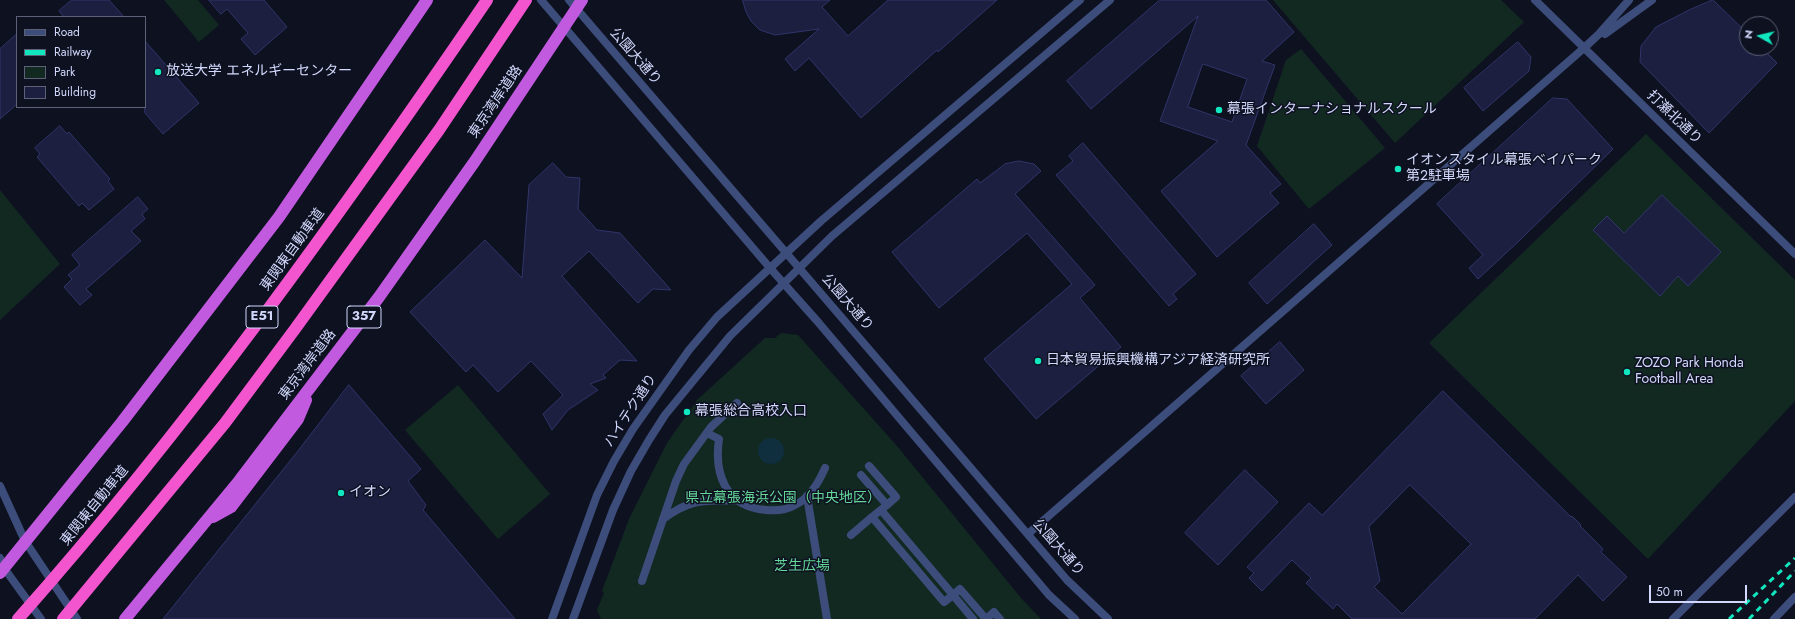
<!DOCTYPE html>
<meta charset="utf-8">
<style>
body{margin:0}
#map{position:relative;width:1795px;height:619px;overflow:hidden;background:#0e1120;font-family:Jost,sans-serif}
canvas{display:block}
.legend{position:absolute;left:16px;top:16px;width:130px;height:92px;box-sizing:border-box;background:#0e1120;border:1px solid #5c6178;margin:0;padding:5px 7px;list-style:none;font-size:12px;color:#d1d8fc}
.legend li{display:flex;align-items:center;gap:8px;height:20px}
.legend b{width:20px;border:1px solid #5c6178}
.north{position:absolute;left:1739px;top:16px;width:40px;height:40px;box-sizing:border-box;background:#0e1120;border:1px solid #5c6178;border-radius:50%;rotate:278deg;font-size:11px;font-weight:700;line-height:16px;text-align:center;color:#d1d8fc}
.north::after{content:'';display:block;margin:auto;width:14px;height:18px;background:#11e7bf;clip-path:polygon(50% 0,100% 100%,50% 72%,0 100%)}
.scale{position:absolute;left:1649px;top:585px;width:98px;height:18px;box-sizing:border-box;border:2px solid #d1d8fc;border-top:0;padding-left:5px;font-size:12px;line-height:14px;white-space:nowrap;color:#d1d8fc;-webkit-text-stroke:3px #0e1120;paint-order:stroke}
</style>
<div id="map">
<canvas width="1795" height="619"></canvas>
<ul class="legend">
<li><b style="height:5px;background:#3d4d7b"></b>Road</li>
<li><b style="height:5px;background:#11e7bf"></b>Railway</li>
<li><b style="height:11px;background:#122922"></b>Park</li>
<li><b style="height:11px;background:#1c1f3f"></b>Building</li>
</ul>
<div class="north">N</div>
<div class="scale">50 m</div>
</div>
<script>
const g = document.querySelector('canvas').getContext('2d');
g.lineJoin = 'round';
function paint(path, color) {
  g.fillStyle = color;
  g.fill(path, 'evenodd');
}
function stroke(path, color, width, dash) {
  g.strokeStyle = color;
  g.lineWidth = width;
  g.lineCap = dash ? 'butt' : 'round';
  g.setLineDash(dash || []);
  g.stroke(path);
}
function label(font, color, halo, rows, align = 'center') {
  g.font = font + ' Jost,"Noto Sans JP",sans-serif';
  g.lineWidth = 3;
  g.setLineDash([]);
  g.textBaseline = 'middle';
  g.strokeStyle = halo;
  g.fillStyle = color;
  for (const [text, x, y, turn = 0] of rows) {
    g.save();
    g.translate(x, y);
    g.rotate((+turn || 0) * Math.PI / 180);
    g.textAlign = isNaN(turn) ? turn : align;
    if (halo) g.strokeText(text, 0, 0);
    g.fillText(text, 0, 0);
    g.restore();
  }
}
paint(new Path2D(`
 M164 0H198L219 25 199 42Z
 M1273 0H1501L1524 22 1395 143Z
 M1301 49 1385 148 1309 209 1257 146 1286 60Z
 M1646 134 1795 280V401L1648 559 1429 343Z
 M0 190 60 264 0 320Z
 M781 333 798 335 897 446 1021 598 1041 619H601L597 610 604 593 602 591 629 519 667 443 697 400 765 338H775Z
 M458 385 550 494 498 539 405 430Z`), '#122922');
paint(new Path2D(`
 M758 451a13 13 0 1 1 26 0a13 13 0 1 1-26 0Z`), '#0f2f3f');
const building = new Path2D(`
 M72 0H109L124 17H64L59 11Z
 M209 0H264L287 27 255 55 241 39 248 33 227 9 221 14Z
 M743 0H830L822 7 848 36 888 0H997L938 52 937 50 861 118 809 58 795 71 785 59 819 29 775 35 760 30 751 21 746 12Z
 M1160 0H1266L1294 32 1262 61 1275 65 1246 145 1281 184 1270 193 1279 203 1217 257 1161 191 1218 141 1160 121 1198 16 1091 109 1067 81ZM1203 64 1247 79 1232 122 1188 107Z
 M1713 0 1747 33V48H1762L1777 63 1709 133 1640 62 1641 46 1656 27 1689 10Z
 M17 34V104L0 119V49Z
 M145 41 199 103 163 134 145 113Z
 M1518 42 1531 57 1529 71 1483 111 1464 88Z
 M1553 98 1567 99 1613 149 1519 241 1478 279 1469 268 1483 255 1437 204Z
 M60 126 67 134 69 132 110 179 108 181 114 189 89 210 82 203 79 206 37 157 40 154 35 148Z
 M1083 143 1196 274 1173 294 1177 299 1169 306 1056 175 1073 161 1069 156Z
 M1019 161 1034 164 1041 171 1015 194 1095 285 1080 298 1121 347 1036 419 984 359 1072 284 1027 233 939 308 892 252 977 179 980 183 1005 164Z
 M553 163 566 177 580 178 578 209 597 230 620 233 671 290 653 289 638 303 589 251 562 276 637 361 620 360 603 375 606 378 590 384 598 390 568 410 552 430 543 414 563 395 531 361 498 392 473 365 466 372 410 312 485 240 522 278 529 185Z
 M1662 195 1721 252 1688 286 1678 276 1660 296 1593 230 1607 216 1624 233Z
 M138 197 148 209 142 214 145 219 131 231 141 241 86 289 92 295 80 305 64 287 72 279 68 275 80 265 72 255Z
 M1314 224 1332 245 1267 304 1249 283Z
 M1280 342 1304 370 1266 404 1241 376Z
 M349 385 421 469 408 481 426 505 423 510 515 619H163L298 451Z
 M1443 391 1571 517 1572 516 1581 525 1580 526 1603 549 1601 552 1627 577 1603 601 1578 575 1535 619H1352L1337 604 1333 609 1306 583 1311 578 1292 560 1262 591 1249 578 1254 573 1247 567 1309 503 1322 515ZM1410 485 1471 544 1402 614 1374 587 1380 581 1369 527Z
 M1245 470 1278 502 1218 565 1185 533Z`);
paint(building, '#1c1f3f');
stroke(building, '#30356a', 1);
stroke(new Path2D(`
 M707 433 719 439C714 473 725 507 766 510 776 511 786 510 795 505 810 498 819 482 825 468
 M869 466 896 497 887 505
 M861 475 887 505 872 517 944 602 953 595 973 619
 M807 496 827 619
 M881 510 953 595 960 589 986 619 994 612 1000 619
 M663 519C693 497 703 502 738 500
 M851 535 872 517
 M642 581 676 481 684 464 711 427 737 403`), '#3d4d7b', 8);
stroke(new Path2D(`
 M541 0 770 268 818 322 1049 595 1075 619
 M569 0 1067 580 1108 619
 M1535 0 1795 254
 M1605 34 1652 0
 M0 486 25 541 77 619
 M1028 534 1584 48 1599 34 1629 0
 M0 558 4 568 41 619
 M552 619 597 495 614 461 633 429 689 350 717 317 821 221 1080 0
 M573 619 613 510 631 471 649 440 665 415 730 336 832 236 1110 0
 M1673 619 1795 497
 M1774 619 1795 597`), '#3d4d7b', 8);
stroke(new Path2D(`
 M213 517 231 507 298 419 306 400
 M0 573 122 422 279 217 427 0
 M125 619 239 481 379 297 475 161 582 0`), '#c25ae0', 12);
stroke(new Path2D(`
 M1729 619 1795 558
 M1749 619 1795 571`), '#11e7bf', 3, [6, 5]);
stroke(new Path2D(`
 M18 619C190 425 341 214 487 0
 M63 619 225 423 295 329 439 130 526 0`), '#f255ce', 12);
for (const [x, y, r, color] of [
 [158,72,4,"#11e7bf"],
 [1219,110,4,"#11e7bf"],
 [1398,169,4,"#11e7bf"],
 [1038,361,4,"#11e7bf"],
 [1627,372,4,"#11e7bf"],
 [687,412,4,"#11e7bf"],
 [341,493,4,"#11e7bf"]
]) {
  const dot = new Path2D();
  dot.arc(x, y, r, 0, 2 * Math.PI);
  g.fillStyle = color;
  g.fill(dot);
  stroke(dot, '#0e1120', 1.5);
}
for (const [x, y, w] of [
 [262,317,32],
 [364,317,34]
]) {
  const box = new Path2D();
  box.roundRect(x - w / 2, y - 11, w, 22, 3);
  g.fillStyle = '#0e1120';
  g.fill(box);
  stroke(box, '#d1d8fc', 1);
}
label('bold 13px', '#d1d8fc', null, [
 ["E51",262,317],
 ["357",364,317]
]);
label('14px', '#d1d8fc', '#0e1120', [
 ["公園大通り",635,57,49],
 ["東京湾岸道路",496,102,-56],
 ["打瀬北通り",1674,118,44],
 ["東関東自動車道",293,250,-54],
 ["公園大通り",847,303,49],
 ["東京湾岸道路",308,365,-53],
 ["ハイテク通り",631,411,-57],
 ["東関東自動車道",95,506,-51],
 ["公園大通り",1058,548,49]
]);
label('14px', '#d1d8fc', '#0e1120', [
 ["放送大学 エネルギーセンター",166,72],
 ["幕張インターナショナルスクール",1227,110],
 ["イオンスタイル幕張ベイパーク",1406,161],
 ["第2駐車場",1406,177],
 ["日本貿易振興機構アジア経済研究所",1046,361],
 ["ZOZO Park Honda",1635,364],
 ["Football Area",1635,380],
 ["幕張総合高校入口",695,412],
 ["イオン",349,493]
], 'left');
label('14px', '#63d698', '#0e1120', [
 ["県立幕張海浜公園（中央地区）",783,499],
 ["芝生広場",802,567]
]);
</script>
